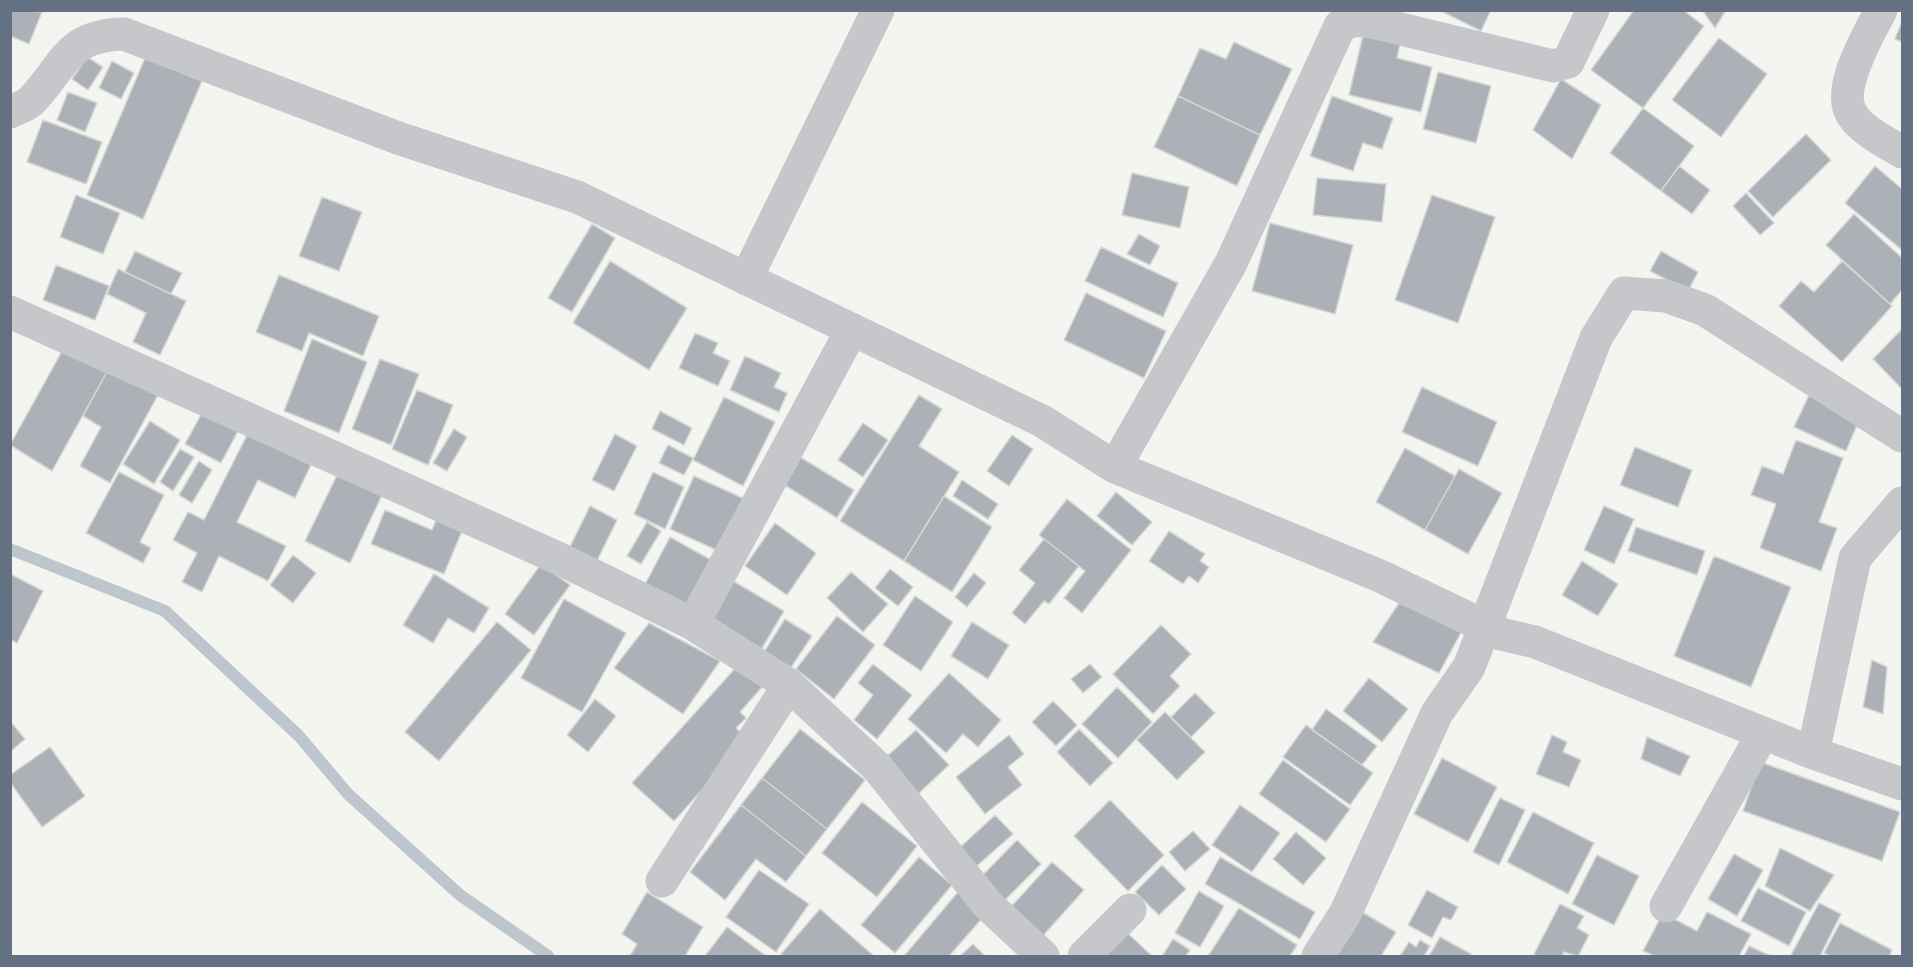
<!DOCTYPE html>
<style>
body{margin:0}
#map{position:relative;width:1913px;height:967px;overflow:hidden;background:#f4f5f1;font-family:"Titillium Web",sans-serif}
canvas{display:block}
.frame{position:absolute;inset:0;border:12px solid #647182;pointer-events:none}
</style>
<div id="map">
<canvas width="1913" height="967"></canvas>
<div class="frame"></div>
</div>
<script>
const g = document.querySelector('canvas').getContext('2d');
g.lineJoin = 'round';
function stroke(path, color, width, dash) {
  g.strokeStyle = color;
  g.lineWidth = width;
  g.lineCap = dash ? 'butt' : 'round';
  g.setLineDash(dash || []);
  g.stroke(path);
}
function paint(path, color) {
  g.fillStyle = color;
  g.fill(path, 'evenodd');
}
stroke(new Path2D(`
 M10 549 165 611 299 736 348 794 460 895 548 956`), '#bdc6cc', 12);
const building = new Path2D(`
 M11 10 42 12 29 44 10 36Z
 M1439 10H1491L1481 31Z
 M1634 10H1683L1704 26 1643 108 1591 70Z
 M1702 10H1726L1715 28Z
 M1902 21V42L1895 39Z
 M1363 35 1400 44 1397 58 1432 67 1421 112 1349 95Z
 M1719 38 1767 74 1721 137 1672 100Z
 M1234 42 1292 69 1260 135 1178 96 1200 48 1226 59Z
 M87 57 103 67 88 90 72 79Z
 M145 58 202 81 143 219 87 195Z
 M112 61 134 73 121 99 99 88Z
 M1438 72 1491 86 1476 143 1423 129Z
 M1561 79 1601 105 1572 159 1533 130Z
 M68 92 97 103 85 132 57 120Z
 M1178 96 1260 135 1237 186 1154 147Z
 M1332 96 1393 118 1382 149 1363 143 1353 171 1310 156Z
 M1643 108 1694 146 1661 191 1610 153Z
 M43 120 102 142 86 184 27 162Z
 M1806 134 1831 160 1773 217 1748 191Z
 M1679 166 1710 190 1692 214 1661 191Z
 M1875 166 1902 189V250L1845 203Z
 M1132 173 1189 187 1180 228 1122 215Z
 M1317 178 1386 184 1382 222 1313 215Z
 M1746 193 1774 223 1760 235 1733 206Z
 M76 195 120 213 103 254 60 237Z
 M1432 195 1495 217 1458 323 1395 300Z
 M322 197 362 212 339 271 299 256Z
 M1854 214 1902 258V290L1890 304 1826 245Z
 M1270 223 1353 245 1335 314 1252 291Z
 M592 224 615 238 572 312 548 298Z
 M1139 234 1160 246 1150 265 1127 254Z
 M1101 247 1178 283 1163 317 1085 281Z
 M135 251 182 273 171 294 125 272Z
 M1661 251 1698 272 1688 291 1650 271Z
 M610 261 687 308 649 370 573 323Z
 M1842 261 1892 306 1842 362 1779 306 1801 281 1814 292Z
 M56 265 109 286 95 320 43 300Z
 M118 269 186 301 160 355 133 342 146 313 107 294Z
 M279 275 379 316 363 356 309 333 302 351 256 332Z
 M1086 293 1166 331 1144 378 1064 340Z
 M1902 329V389L1873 359Z
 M695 333 718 343 713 353 730 361 718 386 679 368Z
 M312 339 367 362 339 433 284 411Z
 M66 344 109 368 52 471 10 445Z
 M745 356 781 373 774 387 787 393 779 412 730 390Z
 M380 359 419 374 391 445 352 429Z
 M109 368 158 395 110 483 80 466 101 427 83 416Z
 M1422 387 1497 422 1478 466 1402 432Z
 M417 390 453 405 428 465 392 449Z
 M919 395 942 409 919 446 959 472 904 561 840 521Z
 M1809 395 1860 418 1846 451 1794 427Z
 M724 397 775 422 743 486 693 460Z
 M203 411 238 431 221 463 185 444Z
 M660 411 692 428 684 445 652 429Z
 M150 421 180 440 154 484 123 464Z
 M863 423 888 440 863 477 838 460Z
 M454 429 467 437 447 471 433 463Z
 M248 433 311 465 295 498 258 480 237 522 286 546 268 581 219 556 202 592 182 582 197 553 173 540 188 512 204 520Z
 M615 434 637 446 614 491 592 480Z
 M1012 435 1033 449 1009 486 987 471Z
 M1796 440 1843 458 1819 522 1837 528 1821 571 1760 548 1776 504 1751 495 1762 466 1783 474Z
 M668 445 693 458 684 475 659 463Z
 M1635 447 1692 470 1678 507 1620 485Z
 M1405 448 1455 476 1425 530 1376 502Z
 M180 449 194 457 173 491 160 482Z
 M800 457 854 490 837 518 783 484Z
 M199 461 212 470 192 503 179 495Z
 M1459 469 1502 493 1468 554 1425 530Z
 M339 471 383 493 350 563 305 541Z
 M119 472 164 495 140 542 151 548 143 563 86 533Z
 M653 472 684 487 665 529 634 514Z
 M694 476 747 500 723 553 670 529Z
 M962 480 998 504 988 519 953 496Z
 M1116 492 1152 522 1132 545 1097 516Z
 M944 496 992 527 952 592 904 561Z
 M1067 499 1131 550 1082 613 1064 598 1085 571 1039 535Z
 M590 506 617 520 593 569 566 555Z
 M1604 506 1634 519 1614 564 1584 550Z
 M385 510 432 530 439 513 465 524 444 574 371 544Z
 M647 522 661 531 641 564 627 556Z
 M775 523 816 553 787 595 745 566Z
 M1636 527 1705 551 1697 575 1628 551Z
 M1169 531 1205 554 1200 561 1209 567 1198 583 1189 576 1183 584 1149 561Z
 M670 537 720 565 690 619 641 592Z
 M1044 539 1079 566 1049 604 1044 601 1025 624 1012 613 1035 583 1019 570Z
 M293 555 316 573 293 603 270 585Z
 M1714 556 1791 587 1751 687 1674 656Z
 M1582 561 1618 584 1598 616 1562 595Z
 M541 564 570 585 534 635 505 614Z
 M890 569 913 587 898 606 875 588Z
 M851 572 888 604 863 632 827 598Z
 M974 573 986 583 967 607 955 597Z
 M10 574 43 591 17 643 10 639Z
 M434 574 489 608 474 633 448 618 433 643 403 625Z
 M728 578 784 611 761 650 706 618Z
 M915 596 953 622 921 671 883 645Z
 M564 599 626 633 582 712 521 678Z
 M1399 603 1463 629 1439 673 1373 642Z
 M837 616 875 645 834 699 796 669Z
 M785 619 812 636 790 669 764 652Z
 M497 622 531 650 439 761 405 732Z
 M972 622 1009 645 988 679 951 656Z
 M649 623 720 661 683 714 614 668Z
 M1161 625 1191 654 1170 676 1180 686 1153 714 1113 674Z
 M1872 660 1887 667 1883 714 1863 707Z
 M739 664 763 686 740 712 746 718 736 728 748 739 674 821 632 783Z
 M873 664 912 695 877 739 854 720 873 695 858 683Z
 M1090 664 1102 677 1083 693 1071 679Z
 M949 673 1001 720 978 747 963 734 946 753 908 719Z
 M1369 678 1408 709 1382 742 1343 711Z
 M1117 687 1152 722 1118 758 1082 724Z
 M1195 693 1215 713 1191 737 1171 717Z
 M595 699 616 716 588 752 567 735Z
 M1053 701 1077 725 1056 746 1032 722Z
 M1326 709 1377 746 1362 765 1312 730Z
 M1165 712 1205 752 1177 780 1137 740Z
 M10 721 25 739 10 752Z
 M1306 725 1373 773 1350 805 1283 757Z
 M800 729 865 780 827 829 762 778Z
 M1079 729 1113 763 1090 786 1057 752Z
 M916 730 949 765 918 794 885 758Z
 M1009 735 1024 754 1008 767 1022 785 985 814 956 777Z
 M1552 735 1567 742 1563 752 1581 760 1569 787 1536 774Z
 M1647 737 1690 756 1680 776 1641 759Z
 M50 747 85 796 42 827 10 782V775Z
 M1442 758 1497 787 1468 842 1414 814Z
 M1283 760 1350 809 1326 842 1259 794Z
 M1760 762 1900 812 1882 861 1743 811Z
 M762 778 827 829 806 856 741 805Z
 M1500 798 1525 810 1499 865 1473 852Z
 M1110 800 1164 855 1128 891 1074 836Z
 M862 802 917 846 877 897 822 853Z
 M741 805 806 856 786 882 756 859 725 900 690 872Z
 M1240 805 1280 833 1252 872 1212 845Z
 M1533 812 1594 843 1568 894 1507 862Z
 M995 815 1013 834 971 871 954 853Z
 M1193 831 1210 849 1185 871 1169 852Z
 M1296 832 1326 858 1303 885 1273 859Z
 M1017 840 1041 864 1003 902 980 878Z
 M1780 848 1834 875 1810 911 1765 886Z
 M1734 854 1763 870 1737 916 1708 899Z
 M1597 855 1639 876 1614 925 1572 904Z
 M919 857 952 885 895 953 861 925Z
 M1220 857 1315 912 1300 939 1205 884Z
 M1052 862 1084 890 1040 939 1008 910Z
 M1162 865 1186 889 1159 915 1135 892Z
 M759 870 809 904 776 952 726 917Z
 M1758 888 1806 912 1789 946 1741 921Z
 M1427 890 1458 907 1451 920 1443 917 1432 938 1408 925Z
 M1199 891 1224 906 1200 947 1175 933Z
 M647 892 703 927 685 956H630L637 944 622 934Z
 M958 892 985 915 949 956H904Z
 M1819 903 1841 914 1820 956H1793L1791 955Z
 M1560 904 1584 916 1577 928 1589 935 1578 956 1564 952 1562 956H1538L1534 954Z
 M1239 908 1297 945 1290 956H1208Z
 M1355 908 1396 932 1381 956H1326Z
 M820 909 874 956H784L781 954Z
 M1707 912 1751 934 1739 956H1655L1643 951 1663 913 1697 931Z
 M1840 923 1892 950 1889 956H1830L1824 953Z
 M1120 926 1152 956H1102Z
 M727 927 766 956H705Z
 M1440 937 1471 954 1470 956H1429Z
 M1173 939 1190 950 1186 956H1162Z
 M1420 940 1430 946 1424 956H1400L1409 942 1416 947Z
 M973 944 985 956H960Z
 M1749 946 1771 956H1744Z`);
paint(building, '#abb1b7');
stroke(building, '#d6d6d4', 1.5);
stroke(new Path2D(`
 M1881 10C1869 34 1834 91 1853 116 1864 132 1886 142 1902 152
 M10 112C17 109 26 106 31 101 65 67 65 35 124 34L398 138 577 197 1042 421 1115 467 1380 576 1501 634 1535 642 1813 753 1902 784
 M746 279 878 10
 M10 312 560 559 693 624 789 685 877 767 988 905 1043 956
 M1115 467 1231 263 1340 26 1354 20 1372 22 1553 66 1568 62 1593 10
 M693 624 851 331
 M1813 753 1855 558 1902 503
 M662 881 789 685
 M1666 906 1763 733
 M1084 956 1130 910
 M1318 956 1345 914 1437 713 1469 667 1596 338 1624 293 1666 296 1705 310 1902 436`), '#c5c7cb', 33);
</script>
